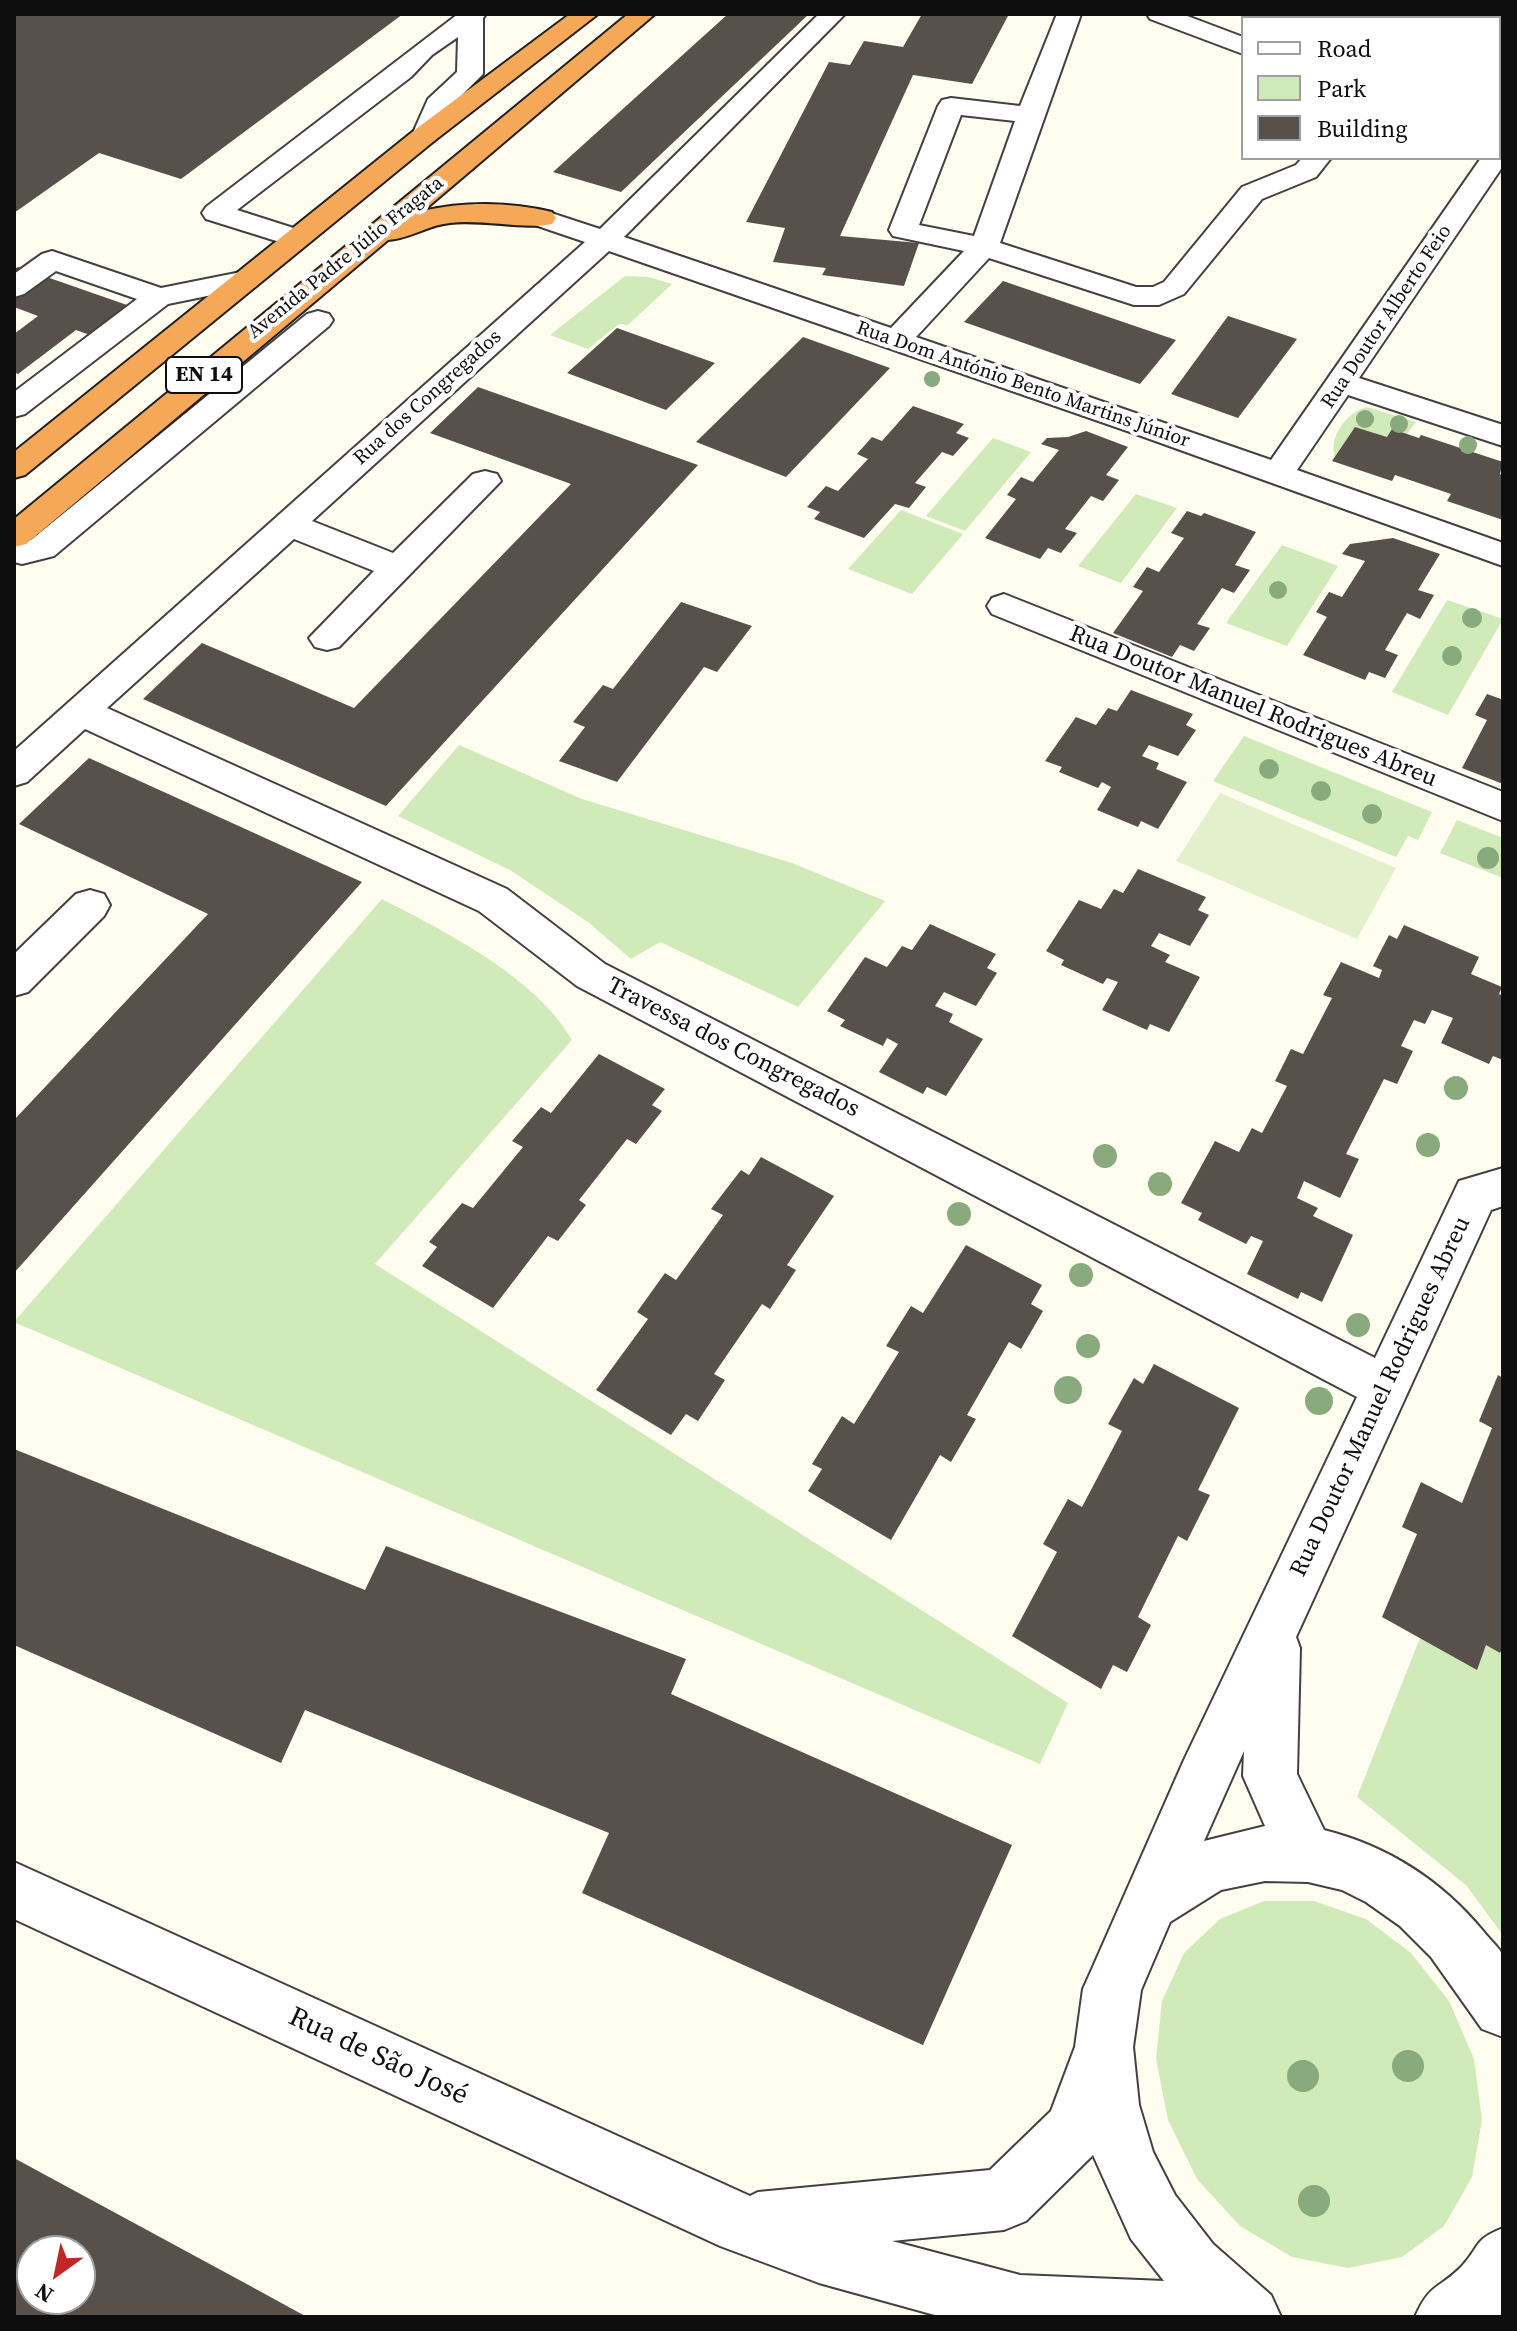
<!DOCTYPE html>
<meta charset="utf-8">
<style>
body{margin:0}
#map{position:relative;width:1517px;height:2331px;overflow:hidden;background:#fffdf0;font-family:"Source Serif 4",serif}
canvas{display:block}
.frame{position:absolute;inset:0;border:16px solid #0e0e0e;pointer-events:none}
.legend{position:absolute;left:1241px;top:16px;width:260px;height:144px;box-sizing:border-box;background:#fff;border:2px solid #9f9f9f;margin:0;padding:10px 14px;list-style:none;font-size:24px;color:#0e0e0e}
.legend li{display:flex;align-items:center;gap:16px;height:40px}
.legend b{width:40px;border:2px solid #9f9f9f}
.north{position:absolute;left:16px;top:2235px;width:80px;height:80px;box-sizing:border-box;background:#fff;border:2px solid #9f9f9f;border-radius:50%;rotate:213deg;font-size:22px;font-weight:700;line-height:32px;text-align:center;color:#0e0e0e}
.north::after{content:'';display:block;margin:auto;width:28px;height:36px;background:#c02625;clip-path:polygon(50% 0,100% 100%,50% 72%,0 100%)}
</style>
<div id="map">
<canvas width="1517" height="2331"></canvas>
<div class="frame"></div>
<ul class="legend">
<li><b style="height:10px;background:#fff"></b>Road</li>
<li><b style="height:22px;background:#d0eab9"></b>Park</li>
<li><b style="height:22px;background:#57504b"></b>Building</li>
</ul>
<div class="north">N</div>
</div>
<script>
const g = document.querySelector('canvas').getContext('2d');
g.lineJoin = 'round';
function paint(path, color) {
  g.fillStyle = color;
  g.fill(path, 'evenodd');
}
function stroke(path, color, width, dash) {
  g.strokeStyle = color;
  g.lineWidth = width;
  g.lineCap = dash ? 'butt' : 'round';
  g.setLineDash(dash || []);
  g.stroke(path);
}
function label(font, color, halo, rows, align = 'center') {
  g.font = font + ' "Source Serif 4",serif';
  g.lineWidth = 8;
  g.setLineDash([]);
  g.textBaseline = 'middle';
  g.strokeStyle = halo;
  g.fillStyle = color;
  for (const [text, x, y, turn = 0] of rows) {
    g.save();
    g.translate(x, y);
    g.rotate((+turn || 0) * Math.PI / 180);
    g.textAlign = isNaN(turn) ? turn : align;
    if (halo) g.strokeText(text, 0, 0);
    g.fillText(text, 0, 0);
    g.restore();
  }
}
paint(new Path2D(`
 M625 276 649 277 672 284 628 325 619 324 588 349 550 335Z
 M1367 407 1416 422 1407 434 1387 437 1355 427 1335 457C1328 437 1347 412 1367 407Z
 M993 438 1031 452 965 531 926 516Z
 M1136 494 1177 508 1121 583 1078 566Z
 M901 510 963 534 912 594 848 569Z
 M1282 545 1338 566 1287 646 1226 623Z
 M1447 600 1503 619 1448 715 1392 692Z
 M1244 736 1432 812 1418 840 1408 836 1396 857 1213 781Z
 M459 745 582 799 792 863 885 901 798 1007 660 942 631 959 588 922 510 870 398 816Z
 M1457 820 1503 838V878L1440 853Z
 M382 899C446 932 536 977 572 1040L375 1264 1068 1703 1040 1764 14 1322Z
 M1420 1638 1486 1645 1500 1653 1503 1647V1935L1466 1885 1357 1797Z
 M1264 1901H1314L1366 1919 1411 1953 1449 2001 1474 2059 1482 2120 1472 2177 1444 2226 1402 2257 1348 2268 1292 2257 1240 2226 1197 2179 1168 2120 1156 2059 1162 2001 1184 1953 1220 1919Z`), '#d0eab9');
paint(new Path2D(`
 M1220 793 1396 868 1357 939 1176 861Z`), '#e2f1cb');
paint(new Path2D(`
 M14 14H403L181 179 99 153 14 213Z
 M728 14H809L621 192 553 172Z
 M922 14H1009L972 84 913 75 840 236 919 243 904 286 822 275 826 268 773 262 785 228 746 222 829 62 850 65 864 41 903 47Z
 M18 267 150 313 113 343 76 330 18 374 14 372V334L38 316 14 307V269Z
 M1003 281 1176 340 1140 384 964 322Z
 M1228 316 1297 339 1238 418 1171 394Z
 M617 328 684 352 715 363 666 410 567 373Z
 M803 337 890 368 786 477 696 442Z
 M478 387 698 465 386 806 143 699 202 643 354 708 571 484 430 433Z
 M913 406 964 424 956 433 969 438 953 456 942 452 915 483 926 487 909 508 895 504 864 538 814 519 820 512 807 507 826 486 838 491 868 459 857 454 872 437 882 441Z
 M1355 427 1387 437 1392 429 1419 438 1421 435 1503 462 1500 474 1503 476V520L1447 501 1451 494 1395 475 1392 481 1332 461Z
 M1086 431 1128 447 1106 475 1119 480 1103 501 1091 496 1065 529 1077 533 1061 553 1048 548 1040 559 985 538 1016 499 1007 495 1021 477 1033 482 1059 450 1041 444 1047 438 1068 437Z
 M1187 511 1201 516 1204 513 1256 532 1235 565 1250 570 1234 593 1222 588 1197 624 1210 628 1194 651 1180 645 1172 657 1113 633 1143 591 1133 587 1147 567 1159 572 1184 538 1171 533Z
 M1393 538 1440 554 1418 590 1434 595 1420 619 1407 613 1385 650 1398 655 1385 678 1369 672 1365 680 1303 655 1327 617 1316 612 1329 592 1342 597 1365 561 1342 554 1350 544Z
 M681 602 752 626 717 672 704 667 617 782 559 761 585 727 573 722 603 685 613 689Z
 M1131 690 1193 714 1186 725 1196 730 1178 756 1149 745 1142 756 1159 763 1156 769 1187 782 1158 829 1141 821 1138 827 1097 810 1111 787 1102 782 1098 788 1059 772 1062 767 1045 761 1076 717 1096 725 1108 708 1117 711Z
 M1487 694 1501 699 1503 694V784L1462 768 1487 720 1475 715Z
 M89 758 362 882 14 1273V1120L208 914 19 824Z
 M1138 869 1206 897 1198 910 1209 915 1190 946 1159 933 1151 946 1170 955 1165 962 1200 977 1169 1032 1150 1024 1147 1030 1102 1010 1118 982 1107 978 1103 984 1061 965 1064 960 1046 951 1079 900 1101 909 1114 889 1123 893Z
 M930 924 996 954 987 968 997 973 976 1006 944 992 935 1006 953 1014 949 1022 983 1039 946 1096 927 1087 923 1094 879 1072 898 1044 887 1038 883 1046 840 1026 845 1020 827 1011 865 957 887 967 902 946 912 950Z
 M1404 925 1479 957 1471 974 1502 987 1499 994 1503 996V1060L1493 1056 1489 1064 1441 1043 1453 1018 1432 1010 1425 1024 1414 1020 1401 1046 1413 1051 1397 1084 1384 1079 1346 1154 1359 1159 1340 1198 1304 1181 1297 1198 1318 1208 1313 1216 1353 1235 1322 1302 1301 1292 1298 1299 1247 1274 1263 1241 1251 1236 1246 1244 1198 1220 1202 1213 1181 1203 1215 1141 1239 1152 1252 1128 1262 1133 1287 1086 1275 1081 1291 1049 1303 1054 1332 998 1323 995 1341 962 1379 978 1382 970 1373 966 1389 935 1397 939Z
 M599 1054 665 1089 652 1105 662 1111 636 1144 627 1139 579 1200 586 1205 558 1241 548 1236 493 1308 422 1266 437 1247 429 1242 462 1203 473 1208 523 1147 512 1141 541 1107 551 1113Z
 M761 1157 834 1196 787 1265 796 1270 770 1309 762 1304 714 1374 725 1380 698 1421 686 1414 671 1435 596 1390 648 1319 637 1312 665 1273 676 1280 723 1215 711 1209 741 1170 749 1175Z
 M966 1245 1042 1285 1031 1304 1043 1311 1021 1349 1009 1342 967 1415 976 1419 951 1462 940 1455 891 1540 808 1491 822 1469 812 1464 842 1416 854 1424 899 1352 886 1346 911 1306 923 1313Z
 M1154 1364 1239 1408 1198 1490 1210 1495 1187 1541 1178 1536 1138 1617 1151 1625 1127 1672 1113 1665 1101 1689 1012 1636 1057 1552 1043 1544 1068 1499 1082 1507 1122 1431 1108 1424 1134 1378 1143 1384Z
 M1498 1375 1503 1378V1647L1500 1653 1486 1645 1477 1670 1382 1617 1417 1534 1402 1527 1421 1482 1462 1503 1492 1428 1479 1421Z
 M14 1449 365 1590 386 1546 686 1659 671 1694 1012 1845 923 2045 582 1893 609 1833 305 1710 281 1763 14 1645Z
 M14 2158 243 2282 307 2317H14ZM32 2251H80V2299H32Z`), '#57504b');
const minor = new Path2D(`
 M458 14H486L483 18V74L449 108 434 141H416L412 135 428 99 457 72 458 37 432 55 411 77 237 210 306 232 310 238 306 244 296 247 286 244 206 219 202 213 206 207Z
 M819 14H845L624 237 891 328 964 251 893 236 889 230 938 106 942 100 951 98 1020 106 1057 14H1081L1000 243 1136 287H1153L1164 282 1242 187 1296 165 1302 158H1331L1316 177 1262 199 1184 294 1159 305H1134L989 258 916 337 1271 460 1481 158H1499V151L1503 152V166L1359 378 1503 425V446L1348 395 1297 470 1503 543V566L1133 433 609 251 312 521 393 553 473 474 485 471 497 474 501 481 339 647 327 650 315 647 309 638 374 571 294 539 107 708 507 889 605 964 1375 1358 1459 1181 1503 1168V1206L1491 1210 1296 1637 1300 1648 1297 1774 1324 1830C1388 1846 1442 1881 1484 1932 1489 1939 1500 1948 1503 1956 1508 1971 1503 2019 1503 2037L1482 2029 1431 1957 1400 1926 1366 1902 1342 1890 1308 1882 1265 1881 1221 1890 1170 1922 1141 1990 1133 2047 1139 2105 1153 2152 1175 2195 1213 2244 1271 2295 1281 2317H942L819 2283 720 2246 14 1919V1862L750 2196 758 2192 990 2170 1051 2111 1075 2047 1083 1989 1092 1969 1184 1760 1357 1397 577 986 479 911 85 729 27 782 14 786V751L585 242 532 224 528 218 532 212 542 210 600 229ZM961 115 1015 121 974 236 919 225ZM1244 1751 1243 1776 1265 1826 1204 1841ZM1093 2155 1131 2239 1164 2281 1020 2275 892 2241 1004 2230 1026 2221Z
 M1147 14H1182L1243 37V54L1150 19Z
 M52 251 161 288 246 271 256 274 261 280 256 286 168 304 25 414 14 417V392L137 299 56 271 24 294 14 297V274L42 254Z
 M318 311 329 314 333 320 329 326 54 556 22 564 14 562V544L31 540 307 314Z
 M1004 594 1503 792V821L992 614 987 606 992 598Z
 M90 890 104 894 110 905 104 916 28 992 14 996V954L76 894Z
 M1503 2228V2313L1498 2317H1415C1430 2282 1440 2289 1462 2266 1481 2245 1473 2240 1503 2228Z`);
const highway = new Path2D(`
 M570 14H598L434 141 25 475 14 478V452L416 129Z
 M628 14H655L423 211C464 201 511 202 552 212L556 218 552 224C527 230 481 219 450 223 428 225 409 239 388 240L26 544 14 547V519Z`);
stroke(minor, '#414141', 4);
stroke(highway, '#1f1f1f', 4);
paint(minor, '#fff');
paint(highway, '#f5a858');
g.fillStyle = '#89aa7c';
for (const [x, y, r] of [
 [932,379,8],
 [1365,419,9],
 [1399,424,9],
 [1468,445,9],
 [1278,590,9],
 [1472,618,10],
 [1452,656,10],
 [1269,769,10],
 [1321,791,10],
 [1372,814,10],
 [1488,858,11],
 [1456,1088,12],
 [1428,1145,12],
 [1105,1156,12],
 [1160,1184,12],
 [959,1214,12],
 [1081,1275,12],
 [1358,1325,12],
 [1088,1346,12],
 [1068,1390,14],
 [1319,1401,14],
 [1408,2066,16],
 [1303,2076,16],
 [1314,2201,16]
]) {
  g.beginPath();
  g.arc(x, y, r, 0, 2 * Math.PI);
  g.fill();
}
label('20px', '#0e0e0e', '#fff', [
 ["Avenida Padre Júlio Fragata",346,258,-39],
 ["Rua Doutor Alberto Feio",1387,317,-56],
 ["Rua Dom António Bento Martins Júnior",1023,385,19],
 ["Rua dos Congregados",428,398,-42]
]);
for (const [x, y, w] of [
 [204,375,76]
]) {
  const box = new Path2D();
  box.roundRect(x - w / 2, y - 18, w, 36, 6);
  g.fillStyle = '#fff';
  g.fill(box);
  stroke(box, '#0e0e0e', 2);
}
label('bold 22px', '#0e0e0e', null, [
 ["EN 14",204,375]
]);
label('24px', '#0e0e0e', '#fff', [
 ["Rua Doutor Manuel Rodrigues Abreu",1253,707,22],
 ["Travessa dos Congregados",733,1048,27],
 ["Rua Doutor Manuel Rodrigues Abreu",1381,1397,-65]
]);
label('28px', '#0e0e0e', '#fff', [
 ["Rua de São José",378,2057,25]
]);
</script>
